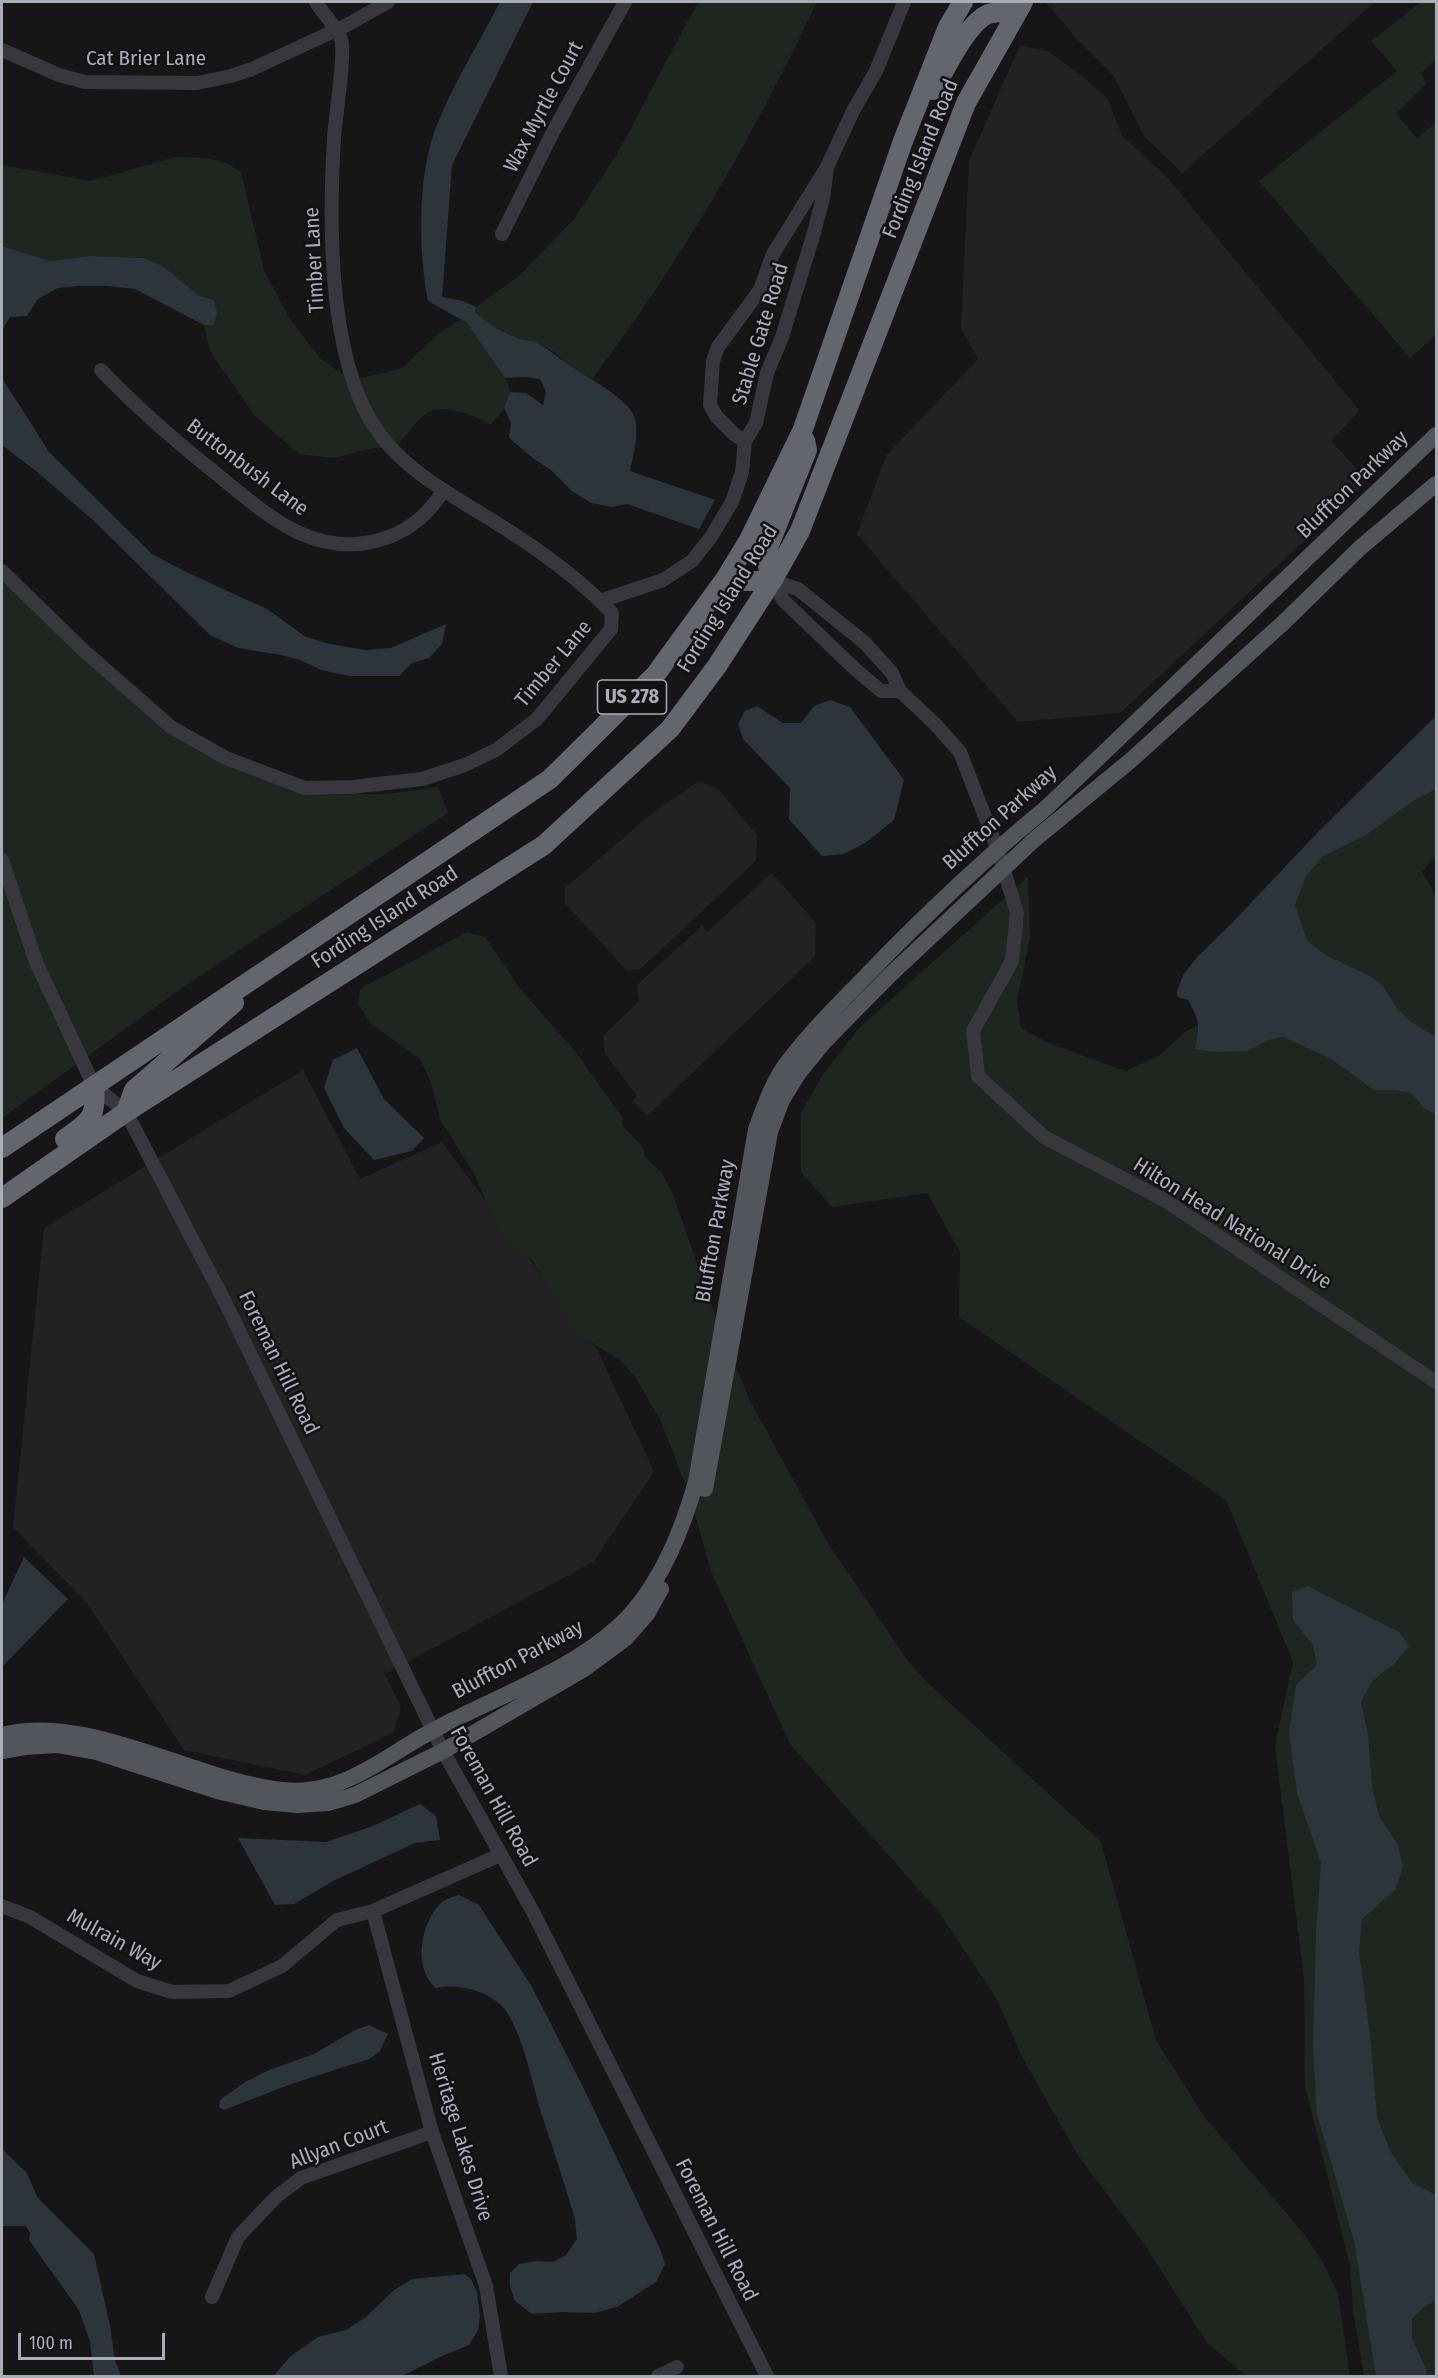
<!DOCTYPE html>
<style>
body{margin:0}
#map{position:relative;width:1438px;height:2378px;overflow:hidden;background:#161618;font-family:"Fira Sans Condensed",sans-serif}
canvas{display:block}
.frame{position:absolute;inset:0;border:3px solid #a8adb8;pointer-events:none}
.scale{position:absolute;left:18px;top:2333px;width:147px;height:27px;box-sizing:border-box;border:3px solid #a8adb8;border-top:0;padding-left:8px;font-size:18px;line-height:21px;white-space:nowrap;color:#a8adb8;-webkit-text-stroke:4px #111113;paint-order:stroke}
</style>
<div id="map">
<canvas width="1438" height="2378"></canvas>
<div class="frame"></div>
<div class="scale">100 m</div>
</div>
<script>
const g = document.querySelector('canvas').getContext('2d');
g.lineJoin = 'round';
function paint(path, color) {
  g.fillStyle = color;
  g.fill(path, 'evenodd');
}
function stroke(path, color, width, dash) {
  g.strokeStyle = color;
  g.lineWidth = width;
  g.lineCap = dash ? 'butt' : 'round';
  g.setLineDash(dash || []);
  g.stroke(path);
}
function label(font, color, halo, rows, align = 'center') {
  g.font = font + ' "Fira Sans Condensed",sans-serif';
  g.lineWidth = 5;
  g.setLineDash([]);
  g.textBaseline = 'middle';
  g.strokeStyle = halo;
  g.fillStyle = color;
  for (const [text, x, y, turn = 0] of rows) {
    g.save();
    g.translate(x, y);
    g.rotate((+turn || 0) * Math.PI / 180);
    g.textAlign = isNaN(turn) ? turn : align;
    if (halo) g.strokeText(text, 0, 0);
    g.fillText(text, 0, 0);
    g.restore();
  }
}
paint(new Path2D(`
 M1045 2H1375L1182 173 1144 136 1113 75 1080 42Z
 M1020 45 1049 52 1081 75 1108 99 1122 136 1166 176 1355 405 1359 411 1331 441 1368 481 1120 713 1018 722 857 534 886 456 978 359 961 328 969 161Z
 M699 781 719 790 757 835 756 861 640 969 627 971 565 903V888L650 815Z
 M772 873 816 923 815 956 647 1116 633 1101 637 1096 605 1054 603 1036 639 1001 637 985 702 926 707 932Z
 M303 1070 360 1179 442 1142 598 1351 654 1472 593 1562 385 1674 401 1708 393 1733 305 1775 184 1750 87 1603 13 1527 44 1228Z`), '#222225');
paint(new Path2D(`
 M698 2H817C755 133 681 262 592 379L569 365 553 351 533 341H523L484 321 475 312 476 307 519 276 574 219 617 154Z
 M1421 2H1436V59L1421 73 1426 84 1396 114 1417 138 1436 122V335L1410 358 1259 181 1397 71 1371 41Z
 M175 157C201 158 219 156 241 172L264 270 289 318 320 358 340 373 362 378 402 368 438 334 461 319C473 327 511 378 510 393 508 406 498 416 490 425 477 415 440 402 426 414 415 422 406 436 396 446L374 448 334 458 299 454 255 416 210 351 204 325 214 324V300L199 296 164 267 144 258 90 256 49 261 2 246V165L91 181Z
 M2 578 224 762 309 795 387 794 438 787 448 813 186 985 2 1118Z
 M1436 738V858H1433L1422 872 1436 896V1068L1398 1038 1273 904Z
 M1028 877 1030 938 1017 1000 1021 1028 1048 1043 1126 1071 1160 1055 1186 1031 1232 1013 1436 1091V2376H1364L1353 2310 1350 2266 1305 2086 1304 1978 1275 1745 1293 1662 1226 1500 959 1317 960 1252 927 1193 832 1207 801 1172V1113L822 1076 859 1028Z
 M467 932 485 937 521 990 575 1051 622 1117V1125L642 1146 645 1157 662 1173 674 1197 711 1304 749 1399 829 1545 908 1661 927 1682 1101 1842 1156 2040 1205 2118 1305 2235 1323 2263 1338 2294 1350 2376H1246L1207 2343 1145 2245 1077 2154 1020 2053 997 1999 939 1912 790 1744 710 1569 691 1499 660 1419 635 1377 621 1361 591 1342 580 1338 573 1332 563 1310 532 1260 503 1238 474 1174 440 1119 431 1082 420 1059 370 1023 358 1003 360 989Z`), '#1e261f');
paint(new Path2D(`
 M500 2H533L452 165 442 297 463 301 476 307 475 312C487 324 505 333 522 340 526 341 531 340 535 342 548 348 557 357 569 365 585 376 627 398 634 416 640 432 633 456 630 471L715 500 699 529 627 504 612 507 591 503 572 491 551 470 534 459 509 438 511 423 504 408 510 392 526 393 543 405 546 392 540 379 526 377 505 378 467 323 428 301C418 250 417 168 439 120 456 79 480 41 500 2Z
 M2 246 50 261 90 256 144 258 164 267 199 296 214 300 217 312 214 325H204L135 289 108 286H78L58 288 38 299 27 316 10 317 2 330Z
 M2 378 49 452 152 554 188 573 267 609 306 637 330 644 365 650 391 648 446 624 442 644 429 658 412 663 399 676H349L321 670 300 660 281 655 238 648 210 635 94 521 36 471 2 445Z
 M830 700 850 707 904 780 894 820 865 843 844 854 822 856 789 819 790 788 743 739 738 724 745 711 757 706 783 723H801L814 706Z
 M1436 716V789L1416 799 1367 834 1323 856 1306 876 1295 905 1307 940 1325 955 1368 975 1383 986 1397 1009 1410 1021 1436 1037V1114L1424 1108 1412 1093 1395 1090H1374L1330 1058 1283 1037 1271 1039 1247 1051 1216 1052 1195 1049C1200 1028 1200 1020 1188 1000L1178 997 1177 992 1183 975 1198 956 1233 922 1319 831Z
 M357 1048 384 1099 424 1138 412 1151 374 1160 344 1128 324 1088 333 1060Z
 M24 1557 68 1599 2 1667V1604Z
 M1307 1586 1399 1632 1409 1646 1394 1664 1373 1680 1361 1702 1368 1735 1372 1786 1379 1816 1398 1845 1403 1867 1395 1890 1362 1919 1359 1951 1371 2044 1377 2117 1390 2151 1412 2183 1436 2195V2300L1424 2307 1412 2319V2338L1426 2369V2376H1376L1354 2241 1317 2114 1313 2047 1316 1933 1321 1863 1297 1793 1289 1732 1296 1685 1317 1665 1313 1645 1293 1620 1292 1592Z
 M420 1804 436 1816 440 1840 415 1843 333 1881 294 1904 275 1905 238 1838 326 1842 373 1826Z
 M459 1895 479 1905 532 1987 584 2089 660 2249 665 2264 656 2282 617 2307 594 2313 561 2312 532 2314 515 2301 510 2286V2273L519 2264 537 2261 553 2262 566 2255 577 2239 575 2219C564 2182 552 2145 540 2109 532 2081 521 2026 501 2005 486 1990 455 1983 436 1988 412 1968 421 1922 441 1903 446 1898 453 1897 459 1895Z
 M369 2025 388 2034 380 2051 369 2059 291 2084 224 2110 219 2107 220 2100 245 2082 269 2070 314 2054 355 2030Z
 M2 2149 27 2173 37 2197 94 2254 110 2326 115 2360 121 2376H94L90 2342 79 2310 29 2240 30 2233 26 2226H2Z
 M464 2274 471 2279 477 2292 480 2316 478 2330 469 2345 440 2357 402 2376H273L291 2356 318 2337 346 2330 366 2317 394 2290 412 2279Z`), '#2c353c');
stroke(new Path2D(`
 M2 50 59 75 85 82 197 83 231 76 252 69 347 25 388 2
 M502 234 554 130 625 2
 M101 370C136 407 173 439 213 471 265 513 314 562 386 538 412 529 429 513 444 490
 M745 441 735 435 716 416 710 405 713 361 718 347 760 290 773 254 827 167 853 111 876 71 904 2
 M2 571 82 649 171 727 226 758 305 788 352 787 422 779 465 765 496 750 537 719 611 629 612 613C579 578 538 549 498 524 455 497 402 470 374 426 328 354 329 222 334 138 335 120 346 52 341 39 336 26 323 14 316 2
 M772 581 798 589 865 643 892 673 900 691 935 724 960 752 997 848 1017 913 1012 961 973 1031 978 1076 1044 1137 1166 1201 1436 1382
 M772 581 783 600 855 669 881 691H900
 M600 601 663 580 692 561 711 537 732 502 742 472 745 441 756 423 767 373 782 337 813 236 823 198 827 167
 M2 860 36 962 94 1086 126 1112 225 1302 443 1751 532 1910 767 2376
 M2 1906 30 1917 137 1981 172 1992 229 1991 282 1966 337 1920 373 1911 500 1855
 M373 1911 432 2132 486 2286 501 2376
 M212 2297 238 2237 276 2197 301 2178 432 2132
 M658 2376 677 2367`), '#37383d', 14);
stroke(new Path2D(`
 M705 1489 770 1132 782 1100 798 1074 824 1042 890 975 1035 839 1130 761 1283 623 1361 547 1436 484
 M2 1735C87 1712 195 1781 283 1790 301 1792 324 1789 341 1782 375 1769 404 1745 436 1729 499 1695 582 1667 630 1615 663 1578 682 1530 696 1482L756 1129C764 1108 771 1086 784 1067 808 1034 838 1005 866 976 923 917 983 860 1046 808L1436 435
 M2 1751 25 1747 57 1745 96 1752 217 1791 264 1802 297 1805 328 1803 355 1795 443 1751 584 1669 626 1638 647 1614 661 1589`), '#53555c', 16);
stroke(new Path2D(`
 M933 90C946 69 966 24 988 14 997 11 1008 12 1017 12
 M772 581 765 555 807 450 805 440
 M719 595 738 581H772
 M126 1112 134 1090 234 1003
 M65 1139C90 1120 97 1119 94 1086
 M2 1148 550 779 656 674 726 578 749 540 803 429 903 141 948 27 963 2
 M2 1198 126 1112 544 845 670 729 717 666 772 581 800 531 966 103 1023 2`), '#63666e', 20);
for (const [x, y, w] of [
 [632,697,69]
]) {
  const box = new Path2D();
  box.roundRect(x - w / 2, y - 17, w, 34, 4.5);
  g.fillStyle = '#111113';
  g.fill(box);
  stroke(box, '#a8adb8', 1.5);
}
label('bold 20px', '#a8adb8', null, [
 ["US 278",632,697]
]);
label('21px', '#a8adb8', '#111113', [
 ["Cat Brier Lane",146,59],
 ["Wax Myrtle Court",544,107,-62],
 ["Fording Island Road",921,159,-68],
 ["Timber Lane",315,260,-93],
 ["Stable Gate Road",761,334,-73],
 ["Buttonbush Lane",247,468,37],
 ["Bluffton Parkway",1353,485,-44],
 ["Fording Island Road",728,599,-58],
 ["Timber Lane",554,664,-50],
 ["Bluffton Parkway",1000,818,-42],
 ["Fording Island Road",385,918,-33],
 ["Hilton Head National Drive",1232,1224,32],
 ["Bluffton Parkway",716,1231,-80],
 ["Foreman Hill Road",278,1363,64],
 ["Bluffton Parkway",518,1660,-28],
 ["Foreman Hill Road",493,1797,61],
 ["Mulrain Way",114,1940,29],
 ["Heritage Lakes Drive",460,2137,73],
 ["Allyan Court",339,2145,-21],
 ["Foreman Hill Road",716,2230,63]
]);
</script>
